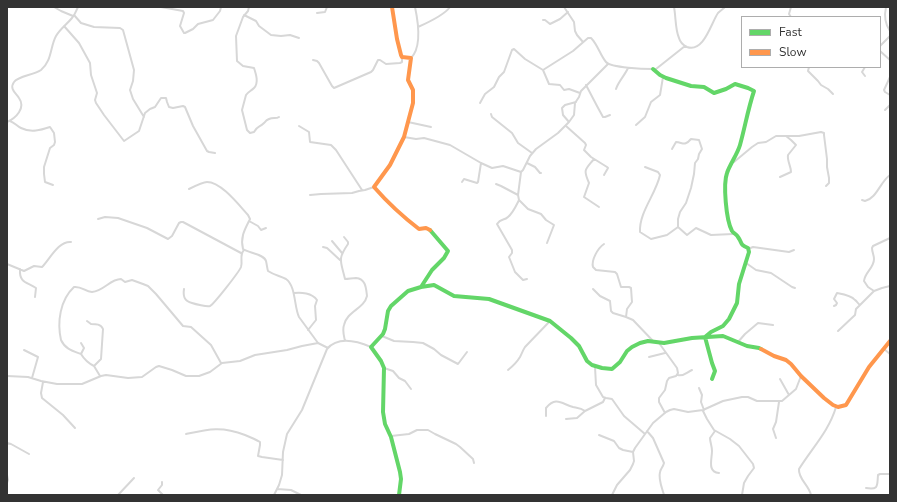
<!DOCTYPE html>
<style>
body{margin:0}
#map{position:relative;width:897px;height:502px;overflow:hidden;background:#fff;font-family:"Nunito Sans",sans-serif}
canvas{display:block}
.frame{position:absolute;inset:0;border:8px solid #333;pointer-events:none}
.legend{position:absolute;left:741px;top:16px;width:140px;height:52px;box-sizing:border-box;background:#fff;border:1px solid #adadad;margin:0;padding:5px 7px;list-style:none;font-size:12px;color:#333}
.legend li{display:flex;align-items:center;gap:8px;height:20px}
.legend b{width:20px;border:1px solid #adadad}
</style>
<div id="map">
<canvas width="897" height="502"></canvas>
<div class="frame"></div>
<ul class="legend">
<li><b style="height:5px;background:#63d668"></b>Fast</li>
<li><b style="height:5px;background:#ff974d"></b>Slow</li>
</ul>
</div>
<script>
const g = document.querySelector('canvas').getContext('2d');
g.lineJoin = 'round';
function stroke(path, color, width, dash) {
  g.strokeStyle = color;
  g.lineWidth = width;
  g.lineCap = dash ? 'butt' : 'round';
  g.setLineDash(dash || []);
  g.stroke(path);
}
stroke(new Path2D(`
 M54 7 61 11 73 16
 M161 7 183 11 184 13 180 26 184 33H185L193 29 198 24 213 20 220 11 221 7
 M249 7 248 11 243 17 236 36 237 61 243 66 254 68C256 74 259 83 254 88 251 91 248 92 246 95L242 110 247 130 250 133 254 132C258 125 259 128 264 123 267 120 265 121 269 119 273 117 276 119 279 117
 M564 7 574 22 575 31 577 35 583 42
 M674 7C676 17 675 29 679 38 680 42 683 45 687 47 704 53 711 23 718 13 720 11 723 9 725 7
 M791 7 789 14 791 17
 M886 7C884 16 885 24 890 31
 M317 13 325 12 327 7
 M74 15 81 23 94 27 120 28 123 30 134 70 133 81 130 90 133 99 144 117
 M244 15 256 21 259 26 271 35 281 36 290 35 299 38
 M543 20H545L550 24 560 19 568 12
 M64 26 79 43 90 63 91 75 97 93 95 100 96 103 104 115 124 141 139 131 145 113 150 109 155 107 161 98H166L167 102 169 107 173 108 183 106 185 107 193 126 207 151 209 152 215 153
 M418 27C427 23 445 14 450 7
 M880 46 890 36
 M880 51 890 60
 M411 58C422 47 418 21 415 7
 M313 60 317 61 319 63 332 86 334 88 371 72 373 70 378 60H380L386 64 400 63 402 62V57
 M809 67 808 71 818 81 821 85 828 89 833 94
 M865 67 862 72 865 76
 M543 70 549 84 560 85 564 90 569 89 580 93
 M890 77 884 90 885 92 890 95
 M586 85 597 106 603 117H605L610 115
 M616 89C618 82 625 75 628 68
 M480 103 485 94 494 87 499 77 504 72 512 50 514 49 525 59 543 70 573 51 588 38H591C598 45 600 55 606 62 611 68 645 69 653 69H656L685 46
 M885 110 890 105
 M491 114 492 117 512 133 518 143 532 153
 M10 121C15 123 17 126 21 128 31 133 41 130 50 127L54 133 55 142 54 145 50 148 44 167V174L45 182 53 185
 M7 122C16 118 26 108 19 98 16 93 9 89 14 82 18 76 34 75 41 70 52 61 50 47 56 36 60 29 67 24 72 18 75 15 76 11 78 7
 M408 122 431 127
 M569 122 563 115 562 108 565 105 576 102
 M636 125 645 117 651 102 660 95 663 77
 M299 126 309 132 310 142 331 145 336 150 362 190
 M566 126 585 143 586 145 584 150 591 157 607 167 608 168 604 175
 M404 137 416 139 424 138 450 145 481 163 492 168 503 166 521 172 523 170 530 156 536 149 558 133 569 122 574 115 575 103 579 97 581 91 608 64
 M672 149 676 142C684 143 685 146 691 139L699 140 702 149 699 154 698 159 695 163 694 174 691 188 686 203 680 212 678 219V227L687 235 696 228 711 235 733 234
 M594 159C585 170 583 169 589 183L584 197 599 207
 M734 162 752 147 758 143 766 142 776 136H799L821 132 824 133V135L827 159V167L829 178V183L826 186
 M527 163 535 167 540 173H541
 M645 167 658 172 660 175C656 194 639 212 640 232L651 239 667 235 678 227
 M521 172 518 195 519 200 528 209 541 214 546 220 554 225 547 243
 M780 177 791 172C791 166 787 161 788 155L796 145 791 140 786 136
 M462 182 464 179 477 183 478 182 481 163
 M496 184 501 186 518 195
 M189 189C193 187 204 182 207 182 221 182 238 204 248 215L250 219C245 229 240 237 243 249 248 253 264 254 266 261 267 265 267 268 268 271 274 275 280 276 286 279 296 286 294 307 299 317L318 343 328 348
 M310 195 321 194 352 193 359 191 365 190 374 187
 M519 200C516 206 513 213 508 217 504 221 501 218 497 224L512 250V253L509 257 515 272 523 280 527 279
 M862 200 865 201C877 198 880 182 890 175
 M98 219 105 217 118 218 147 228 168 239 172 236 179 223 181 222H183L241 253
 M249 221 258 226 261 230 266 228
 M344 237 348 242V244C337 260 341 261 345 279 349 279 352 278 356 278 366 279 366 288 367 296 364 309 347 311 344 325 342 330 344 336 345 341
 M332 241 342 253
 M604 244C598 248 591 260 593 267L596 270 615 272 617 274 621 287H629L631 288 632 302 627 309 626 317
 M323 247 327 248 340 260
 M748 249 753 247 789 252 794 250
 M746 263 756 270 771 273 792 287 795 288
 M7 264 24 271 34 266 42 267C50 259 58 241 71 242
 M20 269C19 283 27 282 36 288L35 297
 M184 289C183 296 184 301 192 303 195 304 207 307 210 306 214 304 239 272 241 267 243 261 239 255 244 250
 M593 289 600 296 610 301 611 311 613 313 626 317 633 320 654 342
 M874 291 868 287 864 281C865 272 874 268 874 259 874 255 872 252 872 248L873 246 890 238
 M294 293C301 292 312 293 317 300L315 306 316 320 308 330
 M834 306 836 305 837 303 834 299 837 293C843 294 851 295 855 300 857 301 858 304 860 305
 M87 321 91 324C96 324 101 324 103 329L101 359 94 366 100 376
 M838 331 855 315 856 309 874 291 882 288 890 286
 M382 336 394 341 413 342 423 343 434 349 441 355 458 364 467 352
 M738 342 745 334 758 323 773 325
 M81 343 84 348 81 354C84 359 88 363 94 366
 M659 343 677 368 678 373 676 376 669 378 667 381 665 390 659 398V402L665 413
 M884 349 890 354
 M24 350 38 357 32 378
 M81 354C73 351 65 349 61 340 57 322 60 300 74 287 82 286 85 292 92 292 104 291 110 279 121 279L125 282 132 280 143 284 148 286 156 294 183 326 191 327 211 345 221 363
 M649 357 665 353
 M595 367 596 385 603 397 606 398 612 399 624 416 645 434
 M384 368 393 371 399 378 405 381 411 389
 M508 370C513 366 517 362 520 357 522 353 523 350 525 347L550 321
 M678 375C683 377 687 372 692 370
 M7 376 28 377 41 381 57 384H82L101 376 106 375 128 378 142 377 156 367 159 366 172 370 186 376H199L210 372 222 363 240 361 255 355 287 350 302 346 318 343
 M780 379 789 395
 M43 382 41 393 42 398 63 415 75 428
 M699 388 702 395 701 402 704 410
 M703 411 707 419 714 430 730 439 739 446 753 464 754 468 748 476 744 483 742 495
 M546 416V408C556 396 562 404 573 407 578 408 581 408 585 411L603 402 605 398
 M566 419 577 418 585 411
 M647 431 653 438 664 463C663 467 661 468 660 472 658 479 662 488 664 495
 M715 431 710 438C710 442 712 446 712 451 712 459 707 472 719 473
 M186 434C209 429 222 426 245 435 250 437 255 439 260 442V445L258 456 262 457 283 460
 M599 435 614 441 619 448 623 450 633 452
 M391 436 409 434 417 430H428L435 434 456 444 460 447 473 459 474 463
 M776 438 773 429 776 422 779 402
 M7 444V443L11 444 29 454
 M7 475 8 480 7 483
 M162 482V485L158 490 163 495
 M866 488C879 490 877 486 878 475L880 474H890
 M277 489 291 490 301 495
 M118 495 134 478
 M274 495 279 485 282 475 283 452 287 434 302 410 327 349C338 336 357 341 371 347
 M612 495 617 485 630 470 633 464 634 461 633 452 635 448 653 423 666 412 670 410 674 409 688 412 703 410 723 401 742 397H748L757 401H782L796 389 801 376
 M811 495C809 485 798 479 799 469 812 448 829 431 836 407`), '#d7d7d7', 2);
stroke(new Path2D(`
 M653 69 660 75 666 78 691 86 704 87 714 93 726 89 735 84 748 88 754 91C748 109 745 127 740 145 737 155 730 164 727 173 723 184 726 220 732 231 734 234 737 234 738 237 743 244 739 244 748 248L749 252 739 284 737 303 729 319 723 326 711 332 705 337 712 363 715 371 712 379
 M421 287 434 285 454 296 489 299 550 321 571 338 579 346 587 361 592 365 602 368 612 369 620 362 627 351 632 347 640 343 648 341 664 343 692 338 723 336 747 346 759 348 761 349
 M399 495 401 479 400 472 391 437 385 424 383 412 384 368 381 361 371 347 383 334 385 329 388 311 391 306 408 291 421 287 432 270 444 258 448 251 430 230`), '#63d668', 4);
stroke(new Path2D(`
 M392 7 397 39 401 55 402 57 411 58 408 80 413 90V103L404 137 390 165 374 187C388 203 402 216 419 229L426 228 430 230
 M761 349 774 356 786 360 791 364 801 376 824 398 833 405 838 407 846 405 869 367 890 341`), '#ff974d', 4);
</script>
